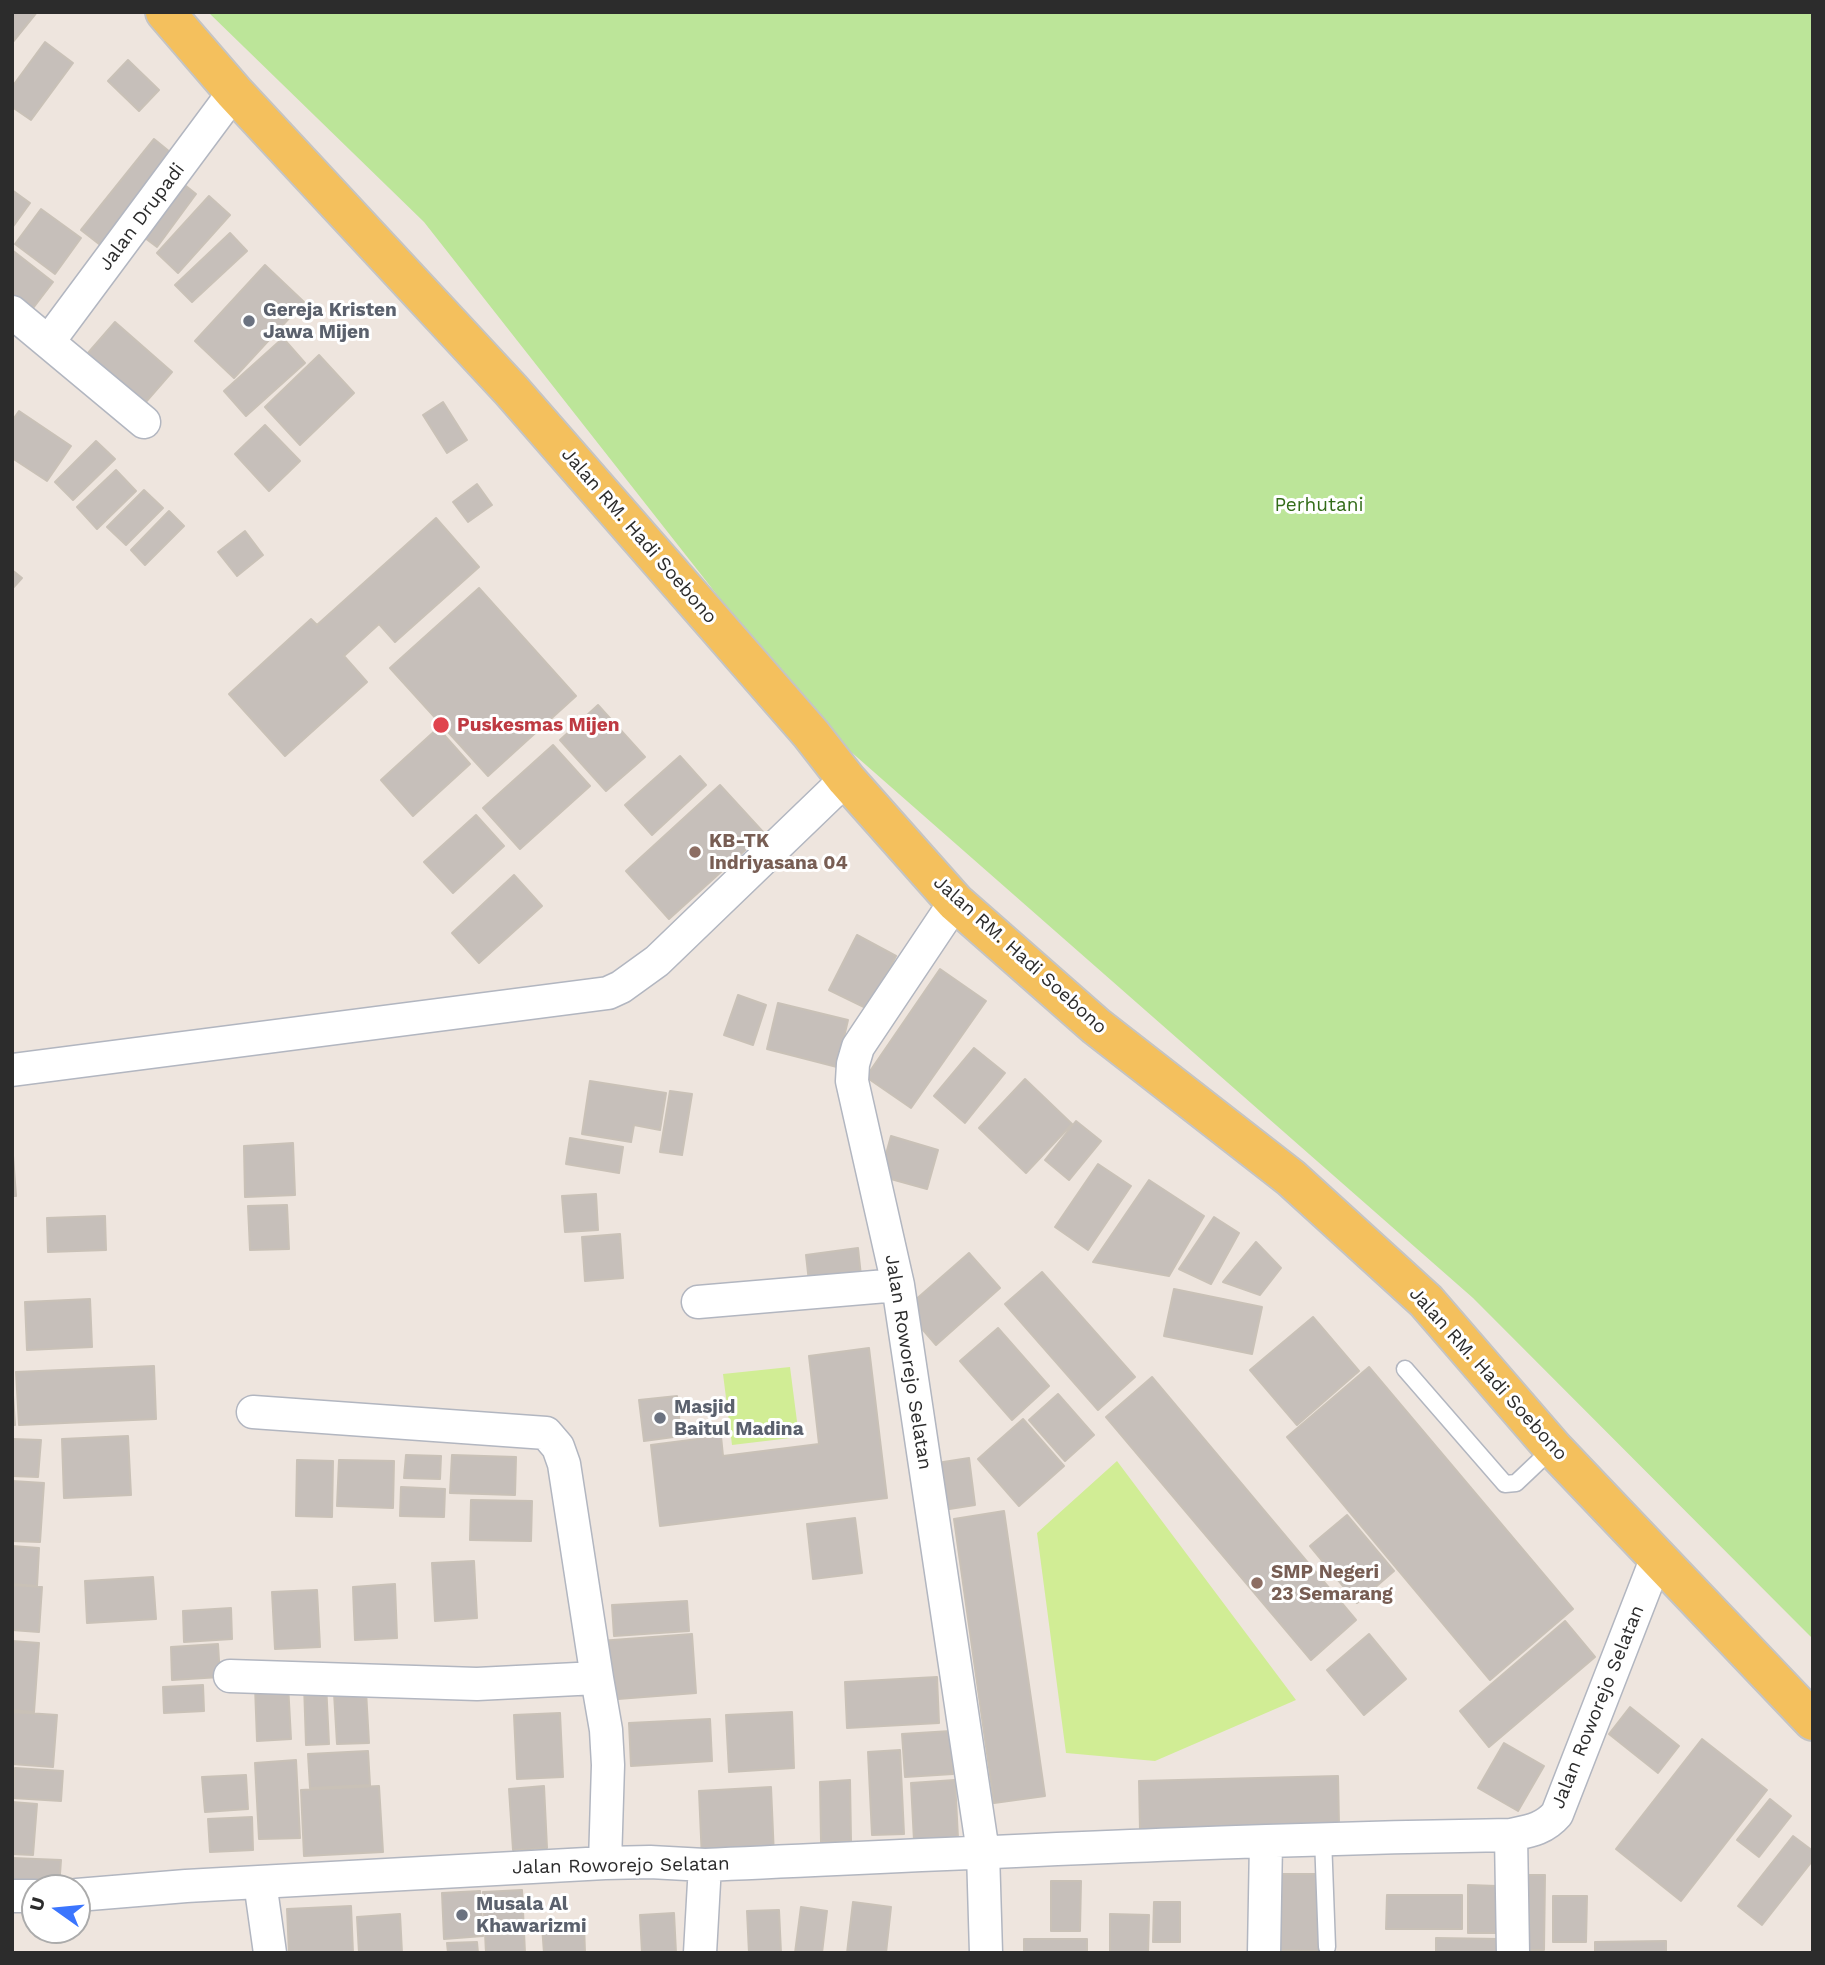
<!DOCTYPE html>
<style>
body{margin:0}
#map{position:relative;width:1825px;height:1965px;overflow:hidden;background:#eee5de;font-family:"Work Sans",sans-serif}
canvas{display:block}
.frame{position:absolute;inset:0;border:14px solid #2c2c2c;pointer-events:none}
.north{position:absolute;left:21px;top:1874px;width:70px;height:70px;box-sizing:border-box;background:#fff;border:2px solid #ababab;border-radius:50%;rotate:285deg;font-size:19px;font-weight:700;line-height:28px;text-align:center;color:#2c2c2c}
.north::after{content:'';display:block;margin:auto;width:24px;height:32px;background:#3b75fe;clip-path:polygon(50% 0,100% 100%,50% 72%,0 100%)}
</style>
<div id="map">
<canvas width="1825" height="1965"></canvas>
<div class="frame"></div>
<div class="north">U</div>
</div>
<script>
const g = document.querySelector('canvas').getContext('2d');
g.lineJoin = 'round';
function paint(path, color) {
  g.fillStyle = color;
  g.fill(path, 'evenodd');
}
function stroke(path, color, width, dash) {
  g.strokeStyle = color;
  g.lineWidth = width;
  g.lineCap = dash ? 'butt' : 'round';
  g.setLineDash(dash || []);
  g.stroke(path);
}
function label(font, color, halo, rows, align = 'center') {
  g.font = font + ' "Work Sans",sans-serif';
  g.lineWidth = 6;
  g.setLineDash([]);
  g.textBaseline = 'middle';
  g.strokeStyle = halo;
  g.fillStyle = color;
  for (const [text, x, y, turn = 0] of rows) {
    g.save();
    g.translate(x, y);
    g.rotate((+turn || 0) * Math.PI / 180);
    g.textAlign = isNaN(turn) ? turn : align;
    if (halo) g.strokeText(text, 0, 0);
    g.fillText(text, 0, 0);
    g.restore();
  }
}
paint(new Path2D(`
 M208 12H1813V1639L1473 1298 817 722 424 222Z`), '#bce599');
paint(new Path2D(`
 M790 1367 799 1437 732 1445 723 1374Z
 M1117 1461 1296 1700 1155 1761 1066 1753 1037 1533Z`), '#d1ed95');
const building = new Path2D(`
 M12 12H37L12 43Z
 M45 42 73 63 31 120 12 107V87Z
 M128 60 159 90 139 111 108 81Z
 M154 139 181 161 108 251 81 230Z
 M181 182 196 194 157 247 141 235Z
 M12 190 30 203 12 228Z
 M209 196 230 215 178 273 157 253Z
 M41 209 81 238 55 274 15 244Z
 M230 233 247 251 192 302 175 285Z
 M12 250 53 282 27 316 12 305Z
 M265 265 304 302 234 378 195 341Z
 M115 322 172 372 138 411 81 361Z
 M283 338 305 363 246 416 224 391Z
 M319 355 354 393 300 445 265 407Z
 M443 402 467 440 447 453 423 415Z
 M19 411 71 446 47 481 12 458V421Z
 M265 425 300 461 269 491 235 454Z
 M96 441 115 459 73 500 55 482Z
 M116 470 136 491 97 529 77 507Z
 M477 484 492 505 468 522 453 502Z
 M144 490 163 508 126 545 107 527Z
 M169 511 184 526 145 565 131 550Z
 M436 518 479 567 395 642 379 624 344 656 367 682 285 756 229 694 311 619 317 625Z
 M245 531 263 555 237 576 218 552Z
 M12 570 22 578 12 589Z
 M479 588 576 696 488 776 390 668Z
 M598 705 645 757 606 791 560 740Z
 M438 728 470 764 413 816 381 780Z
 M553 745 590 786 520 849 483 808Z
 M680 756 706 785 652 835 625 805Z
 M720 785 764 833 669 919 626 871Z
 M476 815 504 846 453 893 424 862Z
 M514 875 542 906 479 963 452 933Z
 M857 935 896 956 868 1009 829 990Z
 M940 969 986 1001 911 1108 866 1077Z
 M738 995 766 1005 753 1045 724 1035Z
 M778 1003 848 1020 837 1067 767 1049Z
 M974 1048 1005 1073 965 1123 934 1096Z
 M1025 1079 1072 1124 1026 1173 979 1128Z
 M590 1081 666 1093 660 1130 634 1125 631 1142 582 1134Z
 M670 1091 692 1094 682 1155 660 1152Z
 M1076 1121 1101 1141 1069 1180 1045 1160Z
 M891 1136 938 1150 927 1189 880 1176Z
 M570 1138 623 1147 619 1173 566 1164Z
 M12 1142 16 1196H12Z
 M293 1143 295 1195 245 1197 244 1146Z
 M1098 1164 1131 1186 1088 1250 1055 1227Z
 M1149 1180 1204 1216 1169 1276 1093 1262Z
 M596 1194 598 1230 565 1232 562 1196Z
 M287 1205 289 1249 250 1250 248 1206Z
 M105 1216 106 1250 48 1252 47 1218Z
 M1214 1217 1239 1233 1211 1284 1179 1269Z
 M620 1234 623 1278 585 1281 582 1237Z
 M1256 1242 1281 1268 1260 1295 1223 1282Z
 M858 1248 862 1285 810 1291 806 1255Z
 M969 1253 1000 1288 936 1345 905 1309Z
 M1042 1272 1135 1377 1098 1410 1005 1304Z
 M1174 1289 1262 1307 1252 1354 1164 1336Z
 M90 1299 92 1347 27 1350 25 1302Z
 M1313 1317 1359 1371 1297 1425 1250 1370Z
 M998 1328 1049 1386 1012 1420 960 1361Z
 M869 1348 887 1498 660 1526 651 1445 721 1436 723 1456 819 1444 809 1356Z
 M154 1366 156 1419 19 1425 16 1372Z
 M1369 1367 1573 1609 1490 1680 1287 1437Z
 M1152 1377 1356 1620 1311 1660 1106 1417Z
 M12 1380 15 1425H12Z
 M1058 1394 1094 1435 1065 1461 1029 1420Z
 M677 1396 681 1436 644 1441 639 1400Z
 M1023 1419 1064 1466 1019 1506 978 1459Z
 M128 1436 131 1495 64 1498 62 1439Z
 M12 1439 41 1440 38 1477 12 1476Z
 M406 1455 441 1456 440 1479 404 1478Z
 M452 1455 516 1457 515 1495 450 1493Z
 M969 1458 975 1505 943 1510 937 1463Z
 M297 1460 333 1461 332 1517 296 1516Z
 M339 1460 394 1461 393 1508 337 1506Z
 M12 1481 44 1483 40 1542 12 1541Z
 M401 1487 445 1489 444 1517 400 1516Z
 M471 1500 532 1501 531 1541 470 1540Z
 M1004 1511 1045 1796 994 1803 954 1519Z
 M1347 1515 1394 1571 1357 1603 1310 1546Z
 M855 1518 862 1573 813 1579 807 1524Z
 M12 1546 39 1548 37 1586 12 1584Z
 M474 1561 477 1618 435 1621 432 1563Z
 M153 1577 156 1619 87 1623 85 1581Z
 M395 1584 397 1638 355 1640 353 1587Z
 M12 1585 42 1587 39 1632 12 1630Z
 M317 1590 320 1647 275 1649 272 1592Z
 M687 1601 689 1631 614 1636 612 1605Z
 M231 1608 232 1639 184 1642 183 1611Z
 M1565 1621 1595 1657 1489 1747 1460 1711Z
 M692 1634 696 1693 605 1700 600 1641Z
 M1369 1634 1406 1679 1364 1715 1327 1670Z
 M12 1641 39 1643 34 1712 12 1710Z
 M218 1644 220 1677 172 1680 171 1647Z
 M937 1677 939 1723 847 1728 845 1682Z
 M326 1683 329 1744 306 1745 304 1684Z
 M288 1684 291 1739 257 1741 255 1686Z
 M203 1685 204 1711 164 1713 163 1687Z
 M366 1691 369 1743 337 1744 334 1693Z
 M1630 1707 1679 1746 1658 1773 1609 1734Z
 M12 1712 57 1715 53 1767 12 1764Z
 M792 1712 794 1768 729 1772 726 1715Z
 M560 1713 563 1777 517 1779 514 1715Z
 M710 1719 712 1761 631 1766 629 1723Z
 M951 1731 953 1774 905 1777 902 1734Z
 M1702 1739 1767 1790 1681 1901 1616 1849Z
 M1504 1743 1544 1766 1518 1811 1478 1788Z
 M900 1750 904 1834 872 1835 868 1752Z
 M368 1751 370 1785 310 1788 308 1754Z
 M296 1760 300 1838 259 1839 255 1763Z
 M15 1768 63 1771 61 1801 13 1798Z
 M246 1775 248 1809 205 1812 202 1777Z
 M1338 1776 1339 1825 1140 1830 1139 1781Z
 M850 1780 851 1841 821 1842 820 1782Z
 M955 1780 958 1838 914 1841 911 1783Z
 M379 1786 383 1852 304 1856 301 1790Z
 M544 1786 547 1848 513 1850 509 1789Z
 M771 1787 774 1856 702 1860 699 1791Z
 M1770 1799 1791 1816 1759 1857 1737 1840Z
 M12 1802 37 1804 33 1855 12 1854Z
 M252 1817 253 1850 210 1852 208 1819Z
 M1793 1836 1813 1851V1860L1762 1925 1738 1906Z
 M12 1858 61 1860 59 1888 12 1885Z
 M1277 1874H1320L1319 1951 1276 1950Z
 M1523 1875H1545L1544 1950H1522Z
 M1051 1881H1081L1080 1931H1051Z
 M1468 1885 1497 1886V1933H1468Z
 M522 1890 525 1953H486L483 1892Z
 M480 1891 483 1936 444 1939 442 1893Z
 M1387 1895H1462V1929H1386Z
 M1553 1896H1587L1586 1942H1553Z
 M853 1902 891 1907 886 1953H847Z
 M1154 1902H1180V1942H1153Z
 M351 1906 353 1953H289L287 1909Z
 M801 1907 827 1911 822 1953H795Z
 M779 1910 781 1953H749L747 1911Z
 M674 1913 676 1953H642L640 1915Z
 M400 1914 402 1953H359L357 1917Z
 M1110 1914 1149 1915 1148 1953H1110Z
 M584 1924 585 1953H544L542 1926Z
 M1436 1938 1499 1939V1953H1436Z
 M1024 1939H1087V1953H1024Z
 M1666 1941V1953H1595V1942Z
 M477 1942 478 1953H448L447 1943Z`);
paint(building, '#c6bfba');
stroke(building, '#c9c1b7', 2);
const lane = new Path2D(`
 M1405 1369 1505 1484 1516 1483 1553 1448
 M1323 1838 1327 1947`);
const street = new Path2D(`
 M12 312 144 422
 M49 341 234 92
 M955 902 858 1047 853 1064 852 1081 898 1285 983 1852 986 1953
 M12 1070 608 993 621 987 657 961 846 779
 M698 1302 898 1285
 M230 1676 477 1684 597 1678 564 1464 558 1447 546 1433 253 1412
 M597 1678 606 1730 608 1765 605 1863
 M1511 1835 1513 1953
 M260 1882 270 1953
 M77 1895 186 1886 605 1863 650 1862 705 1865C974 1853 1242 1839 1511 1835 1530 1831 1544 1829 1557 1814L1657 1557
 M12 1896H35
 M700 1953 705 1865
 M1264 1953 1266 1842`);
const primary = new Path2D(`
 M165 12 234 92 511 390 811 734 846 779 955 902 1096 1026 1291 1178 1426 1301 1553 1448 1813 1721`);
stroke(lane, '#b2b6c0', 19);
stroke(street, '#b2b6c0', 35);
stroke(primary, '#c4c4c4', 42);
stroke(lane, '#fff', 16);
stroke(street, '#fff', 32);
stroke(primary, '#f4c05d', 38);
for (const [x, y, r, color] of [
 [249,321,7,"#6b7280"],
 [441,725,9,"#e0444e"],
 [695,852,7,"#8d6e63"],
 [660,1418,7,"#6b7280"],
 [1257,1583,7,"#8d6e63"],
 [462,1915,7,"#6b7280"]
]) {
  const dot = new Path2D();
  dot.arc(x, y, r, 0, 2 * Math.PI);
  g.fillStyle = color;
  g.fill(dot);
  stroke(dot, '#fff', 2.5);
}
label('19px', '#2c2c2c', '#fff', [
 ["Jalan Drupadi",142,217,-53],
 ["Jalan RM. Hadi Soebono",639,536,49],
 ["Jalan RM. Hadi Soebono",1020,955,42],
 ["Jalan Roworejo Selatan",908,1362,81],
 ["Jalan RM. Hadi Soebono",1488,1374,48],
 ["Jalan Roworejo Selatan",1598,1707,-68],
 ["Jalan Roworejo Selatan",621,1866,-1]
]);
label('bold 19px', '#5b616d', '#fff', [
 ["Gereja Kristen",263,310],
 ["Jawa Mijen",263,332],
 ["Masjid",674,1407],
 ["Baitul Madina",674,1429],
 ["Musala Al",476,1904],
 ["Khawarizmi",476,1926]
], 'left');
label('19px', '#336c19', '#fff', [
 ["Perhutani",1319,505]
]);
label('bold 19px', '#be3a42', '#fff', [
 ["Puskesmas Mijen",457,725]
], 'left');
label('bold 19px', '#785e54', '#fff', [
 ["KB-TK",709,841],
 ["Indriyasana 04",709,863],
 ["SMP Negeri",1271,1572],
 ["23 Semarang",1271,1594]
], 'left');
</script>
